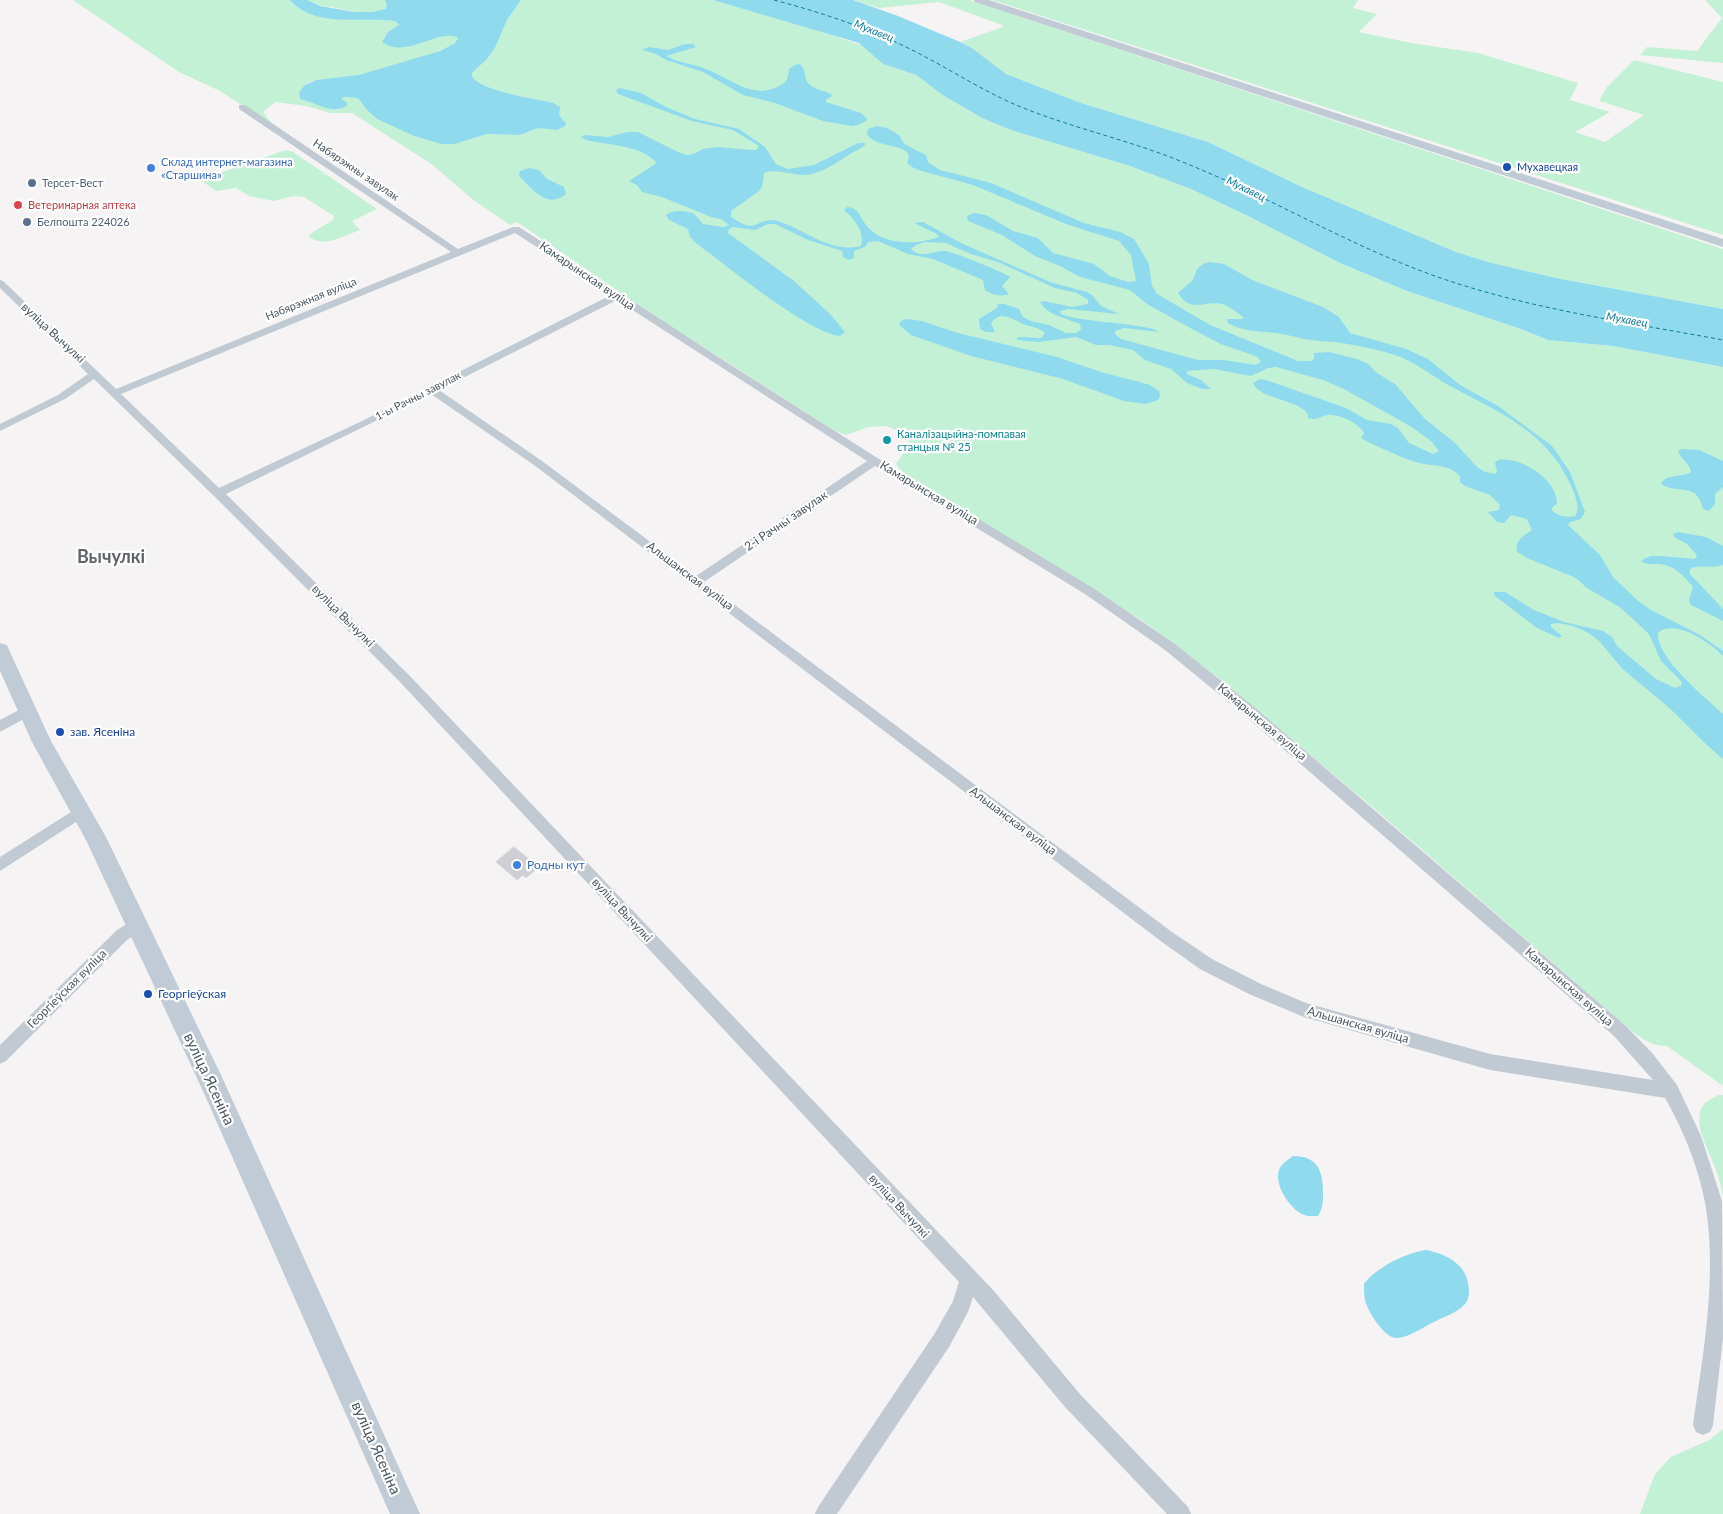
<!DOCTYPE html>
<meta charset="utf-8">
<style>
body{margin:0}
canvas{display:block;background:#f5f3f3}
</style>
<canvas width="1723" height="1514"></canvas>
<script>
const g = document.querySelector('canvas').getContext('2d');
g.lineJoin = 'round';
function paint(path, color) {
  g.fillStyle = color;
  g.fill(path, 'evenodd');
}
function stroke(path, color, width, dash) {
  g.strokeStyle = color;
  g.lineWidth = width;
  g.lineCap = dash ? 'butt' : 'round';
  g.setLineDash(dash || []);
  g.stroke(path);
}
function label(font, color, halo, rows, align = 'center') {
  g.font = font + ' Lato,sans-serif';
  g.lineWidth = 4.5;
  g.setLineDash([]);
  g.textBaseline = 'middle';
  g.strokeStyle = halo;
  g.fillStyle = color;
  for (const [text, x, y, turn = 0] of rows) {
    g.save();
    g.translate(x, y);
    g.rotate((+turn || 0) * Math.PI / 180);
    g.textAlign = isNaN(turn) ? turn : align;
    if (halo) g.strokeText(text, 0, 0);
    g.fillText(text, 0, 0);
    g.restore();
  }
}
paint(new Path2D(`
 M73 0H290C318 28 360 16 395 21L399 25 383 38 414 45 447 35 456 36 458 40C446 53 372 73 352 77 338 80 323 77 309 82L305 85 304 100 338 110 348 104 341 98 346 97 358 98 366 109 377 119 414 136 441 144 462 142 487 134 520 135 538 128 566 122 559 115 558 105 554 103C537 99 479 91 472 76V73L487 59 495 48 507 20 521 0H713L801 25 864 46 883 64 916 75 944 96 984 119 1011 130 1130 166 1191 189 1246 215 1340 263 1407 291 1521 329 1548 340 1613 346 1723 367V1086L1667 1046C1647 1047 1633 1031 1618 1019L1384 817 1224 682 1143 621 904 474 896 464 910 443 901 432 886 426 868 427 846 435 835 431 664 322 517 222 510 225 472 199 433 165 352 113H331L306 106 275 102 263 112 273 125 220 91 179 72Z
 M307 0H385L387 7C374 17 356 12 341 9 329 6 318 7 307 0Z
 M853 0H969L1723 249V309L1556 278 1488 262 1456 252 1302 187 1208 142 1081 103 1006 74 972 48 960 42 1003 27 1002 25 939 2 879 8Z
 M992 0H1358L1353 8 1377 14 1359 32 1411 43 1478 53 1578 83 1570 100 1610 112 1575 132 1605 142 1644 115 1599 101 1607 87 1634 60 1723 82V235Z
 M1705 0H1723V63L1640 55 1647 47 1697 51 1722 18Z
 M286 150 293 152 377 209 352 221 360 230C343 236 325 248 309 237L310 234 333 220 334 216 304 197 293 196 274 201 249 196 236 188 216 191 202 181V179Z
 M1719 1095H1723V1196C1721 1187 1719 1178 1716 1170 1710 1152 1694 1128 1701 1109 1705 1101 1712 1098 1719 1095Z
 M1723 1429V1514H1640L1655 1474 1671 1457 1709 1440Z`), '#c3f1d5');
paint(new Path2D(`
 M290 0H307L320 6 354 12H373L385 9 387 6 385 0H521L507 20 495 48 487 59 472 73V76C479 91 537 99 554 103L560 107 559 115 566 123 565 126 557 130 538 128 520 135 487 134 455 144H441L414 136 377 119 366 109 358 98 346 97 341 98 348 104C337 116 317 104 304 100L300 99 299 92 305 85 316 80 359 75 440 51 455 43 458 38C441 27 405 60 382 42L388 32 399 25 395 21C361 16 316 29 290 0Z
 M713 0H853L898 16 960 42 972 48 1006 74 1081 103 1208 142 1302 187 1456 252 1488 262 1556 278 1723 309V367L1613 346 1548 340 1521 329 1407 291 1340 263 1246 215 1191 189 1130 166 1011 130 984 119 944 96 916 75 883 64 859 43Z
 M685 44H693L696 47 666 56C678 63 694 64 706 69 728 77 750 98 775 88 786 83 788 81 789 69L794 65 800 64C806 69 804 77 808 83 814 90 824 90 831 94L832 96 826 100V102L861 113 867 119 866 121 858 125 852 126 823 121 775 103 743 95 703 72 666 60 656 54 642 50 649 47 668 50Z
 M620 88 641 93 666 107 695 119 739 129 765 147 776 164 788 169 814 165 858 143H865V145L861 148C843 157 827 172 807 175 794 176 776 168 764 173L762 187 759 191 731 211V217C758 235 752 220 774 220 802 227 829 254 861 246 865 231 855 220 844 210L847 207C859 208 860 217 866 225 882 246 917 245 939 237L937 234 914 223 923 222 963 244 1050 282 1087 292 1092 295 1101 306 1119 314 1068 309 1060 311 1061 314C1082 323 1149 323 1159 332L1124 328 1115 331V334L1121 339 1198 360H1224L1255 365 1261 362 1258 357 1221 344 1192 329 1147 304 1130 290 1080 277 1060 266 1035 256 1002 235 968 221 967 216 974 213 986 215 1013 231 1038 238 1053 253 1094 264 1110 276 1128 282 1136 281 1131 255 1119 241 1066 224 973 185 915 169 907 163 909 157 907 152C895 143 875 147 867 134L868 129 877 126 887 128 899 135 904 144 926 155 928 162 940 170 991 183 1084 223 1120 232 1134 239 1149 264 1152 286 1157 294 1210 325 1298 361H1311L1314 359V353L1329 352 1357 359 1368 364 1377 373 1395 384 1425 419 1454 442 1478 468 1485 472 1496 474 1497 471 1495 463 1498 460C1520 456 1557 479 1557 503L1551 509C1556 516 1566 518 1575 516 1583 507 1570 483 1565 474 1541 429 1493 409 1450 386 1432 376 1417 363 1398 356 1380 350 1361 346 1342 343 1333 341 1322 342 1312 340 1300 339 1288 334 1275 333 1259 331 1243 332 1228 323L1227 319H1243V317C1238 313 1229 306 1222 304 1206 300 1190 314 1178 293L1193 280 1197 269 1203 264 1209 262 1224 264 1252 280 1323 307 1339 317 1350 333 1406 349 1428 359 1460 385 1498 406 1552 446 1570 472 1585 512 1581 519 1570 522 1568 525 1600 555 1613 577 1637 600 1651 610 1700 635 1723 651V656C1710 643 1675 618 1658 633 1656 658 1705 697 1723 714V759C1703 743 1686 723 1667 706 1653 694 1639 683 1625 671 1614 661 1605 645 1594 637 1584 629 1563 621 1551 624V627L1562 636 1559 638 1537 628 1495 596 1494 592H1505L1534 610 1564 622 1603 631 1612 637 1617 646 1656 679 1675 688 1681 686 1682 682 1661 661 1649 634 1621 608 1587 588 1576 578 1527 558 1517 552C1515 540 1523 536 1532 530L1527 519 1511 515 1504 523 1497 522 1488 512 1499 510 1500 505 1490 495 1465 486 1460 482V476C1448 463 1431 467 1415 462 1398 456 1381 448 1364 440L1361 438 1364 433C1359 423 1340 414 1328 415 1321 416 1316 421 1308 418V414C1296 398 1260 400 1253 383L1260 379 1266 380 1346 408 1367 420 1391 424 1398 428 1409 443 1433 454 1439 451 1431 441 1410 426 1344 389 1323 380 1276 367 1268 368 1251 376 1214 369 1187 371V374L1201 380 1211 389H1202L1187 383 1171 369 1145 360 1133 350 1109 345H1096L1076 337 1039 342 1017 340V337L1041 338 1045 333C1038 327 1031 327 1023 324 1012 319 1001 310 991 323L995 332H986L980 329 979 319 997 308 998 304H1005L1019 309 1023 317 1031 321 1049 325 1066 333H1076L1081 329 1080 324C1066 318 1048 316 1040 302L1044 301 1072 307 1088 304V300L1077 293 1055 288 998 262 971 254 946 243 925 242 916 245 911 249C921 260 933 250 945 251 951 251 1006 273 1010 277L1002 286 1009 294C1001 297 992 295 985 290L983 280 933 259 908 254 878 241 868 242 865 247 854 251V258L849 260 843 257 842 251 839 250 808 240 775 224H768L755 230 733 227 729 229 728 233 794 281 831 315 845 332 840 336C808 333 726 265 697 244L690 237 688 229 669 220 666 215C672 210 687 210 694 214 698 217 700 221 703 224L724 227 729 225 721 219 711 217 662 197 642 192 637 185 629 181 655 164 656 162C640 145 608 145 586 140L581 137 585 135 608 137 628 132H638L678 152 687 155 693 154 703 149 717 147 752 150H756L759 146 733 130 692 121 618 94 616 90Z
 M529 168 539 170 547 179 564 187 566 194C548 210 531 188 519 176L520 171Z
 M906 319 922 321 958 333 1057 357 1104 373 1136 381 1150 385 1159 391 1160 396 1158 400 1146 404 1124 401 1063 379 971 356 911 335 899 325 901 321Z
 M1682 449 1699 450 1723 461V487L1715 494V504L1709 511 1703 509C1697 481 1678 495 1661 484 1667 473 1681 478 1691 472 1690 463 1680 459 1678 451Z
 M1678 532 1706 537 1723 546V565C1711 569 1698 564 1690 569V574L1723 609V621L1691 605 1689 600 1693 587C1684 576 1674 565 1659 564 1652 564 1648 565 1642 562V560L1651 556H1661L1695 559 1697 555 1687 544 1674 537 1673 534Z
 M1293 1156C1318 1156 1323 1171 1323 1193 1323 1202 1323 1208 1318 1216 1313 1216 1307 1217 1302 1214 1289 1207 1274 1185 1279 1170 1281 1164 1288 1160 1293 1156Z
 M1426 1250C1448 1254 1469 1266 1469 1291 1469 1296 1468 1302 1464 1305 1457 1313 1443 1317 1434 1322 1423 1327 1407 1339 1395 1338 1383 1336 1367 1310 1365 1300 1364 1295 1364 1289 1364 1284 1378 1266 1404 1254 1426 1250Z`), '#90daee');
stroke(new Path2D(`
 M774 0C820 12 865 27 908 48 945 66 979 89 1016 105 1071 128 1130 140 1185 163 1270 197 1348 245 1435 276 1528 309 1627 322 1723 340`), '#0c7c9b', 1, [4, 3]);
const building = new Path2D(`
 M514 847 539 867 526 878 523 875 517 880 496 862Z`);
paint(building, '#cdcfd5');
stroke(building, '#d7d9de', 1);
paint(new Path2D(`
 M239 105H245L458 249 513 227H519L726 362 879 459 1093 588 1175 644 1253 706 1626 1026 1653 1054 1677 1085 1701 1136 1722 1201 1723 1338 1713 1425 1710 1432 1703 1435 1696 1432 1693 1425C1703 1355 1717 1279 1706 1208 1700 1171 1684 1131 1665 1098L1490 1070 1304 1017 1249 994 1200 969 1162 942 534 465 431 394 226 494 410 676 994 1291 1079 1393 1188 1507 1191 1514H1167L1065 1407 973 1297 968 1312 949 1347 837 1514H815L818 1507 935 1333 953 1301 959 1282 400 682 214 496 94 379 65 399 0 431V424L58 395 88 374 0 288V280L3 281 116 389 451 252 239 109ZM515 233 611 295 362 421 219 488 121 394ZM617 300 867 461 696 576 542 461 439 390ZM875 466 1085 594 1165 650 1243 714 1614 1036 1653 1080 1490 1054 1306 1003 1261 984 1212 959 1172 932 704 582Z
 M28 705 33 706 35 710 33 714 0 732V720Z
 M82 805 87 807 89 811 87 815 0 871V857Z
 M137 918 142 920 145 925 142 930 127 940 6 1061 0 1064V1045L117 930Z`), '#c1cad2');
paint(new Path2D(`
 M974 0H989L1723 239V247L975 2Z
 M0 643 7 645 9 650 51 741 106 837 221 1075 420 1514H390L203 1091 86 840 32 742 0 671Z`), '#c1cbd6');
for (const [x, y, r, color] of [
 [1507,167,5,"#1a4fb4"],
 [151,168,5,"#3f7fe0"],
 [32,183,5,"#5c6f8a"],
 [18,205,5,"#e0444e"],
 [27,222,5,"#5c6f8a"],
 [887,440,5,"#0f9aa8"],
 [60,732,5,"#1a4fb4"],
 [517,865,5,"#3f7fe0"],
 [148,994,5,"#1a4fb4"]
]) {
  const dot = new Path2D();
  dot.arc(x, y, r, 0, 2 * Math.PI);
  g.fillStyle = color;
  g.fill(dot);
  stroke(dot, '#fff', 2);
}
label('italic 11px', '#0c7c9b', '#fff', [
 ["Мухавец",874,31,22],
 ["Мухавец",1246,189,26],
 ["Мухавец",1627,320,10]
]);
label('11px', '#366cbe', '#fff', [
 ["Склад интернет-магазина",161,162],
 ["«Старшина»",161,175]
], 'left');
label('11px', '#164399', '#fff', [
 ["Мухавецкая",1517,167]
], 'left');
label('11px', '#4a5661', '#fff', [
 ["Набярэжны завулак",356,170,34],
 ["Набярэжная вуліца",311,299,-22],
 ["1-ы Рачны завулак",418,396,-27]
]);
label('11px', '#4e5e75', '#fff', [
 ["Терсет-Вест",42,183],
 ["Белпошта 224026",37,222]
], 'left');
label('11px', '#be3a42', '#fff', [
 ["Ветеринарная аптека",28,205]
], 'left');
label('11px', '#0d838f', '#fff', [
 ["Каналізацыйна-помпавая",897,434],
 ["станцыя № 25",897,447]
], 'left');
label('12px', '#4a5661', '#fff', [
 ["Камарынская вуліца",587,276,34],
 ["вуліца Вычулкі",53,333,43],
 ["Камарынская вуліца",929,493,31],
 ["2-і Рачны завулак",786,521,-34],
 ["Альшанская вуліца",690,576,37],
 ["вуліца Вычулкі",343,616,45],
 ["Камарынская вуліца",1262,722,40],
 ["Альшанская вуліца",1013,821,37],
 ["вуліца Вычулкі",622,910,47],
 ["Камарынская вуліца",1569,987,41],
 ["Георгіеўская вуліца",67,989,-45],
 ["Альшанская вуліца",1358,1025,16],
 ["вуліца Вычулкі",899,1206,47]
]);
label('12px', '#164399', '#fff', [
 ["зав. Ясеніна",70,732],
 ["Георгіеўская",158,994]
], 'left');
label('12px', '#366cbe', '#fff', [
 ["Родны кут",527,865]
], 'left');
label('15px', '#4a5661', '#fff', [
 ["вуліца Ясеніна",209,1079,65],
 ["вуліца Ясеніна",376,1448,66]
]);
label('bold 18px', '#5f6368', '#fff', [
 ["Вычулкі",111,557]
]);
</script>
